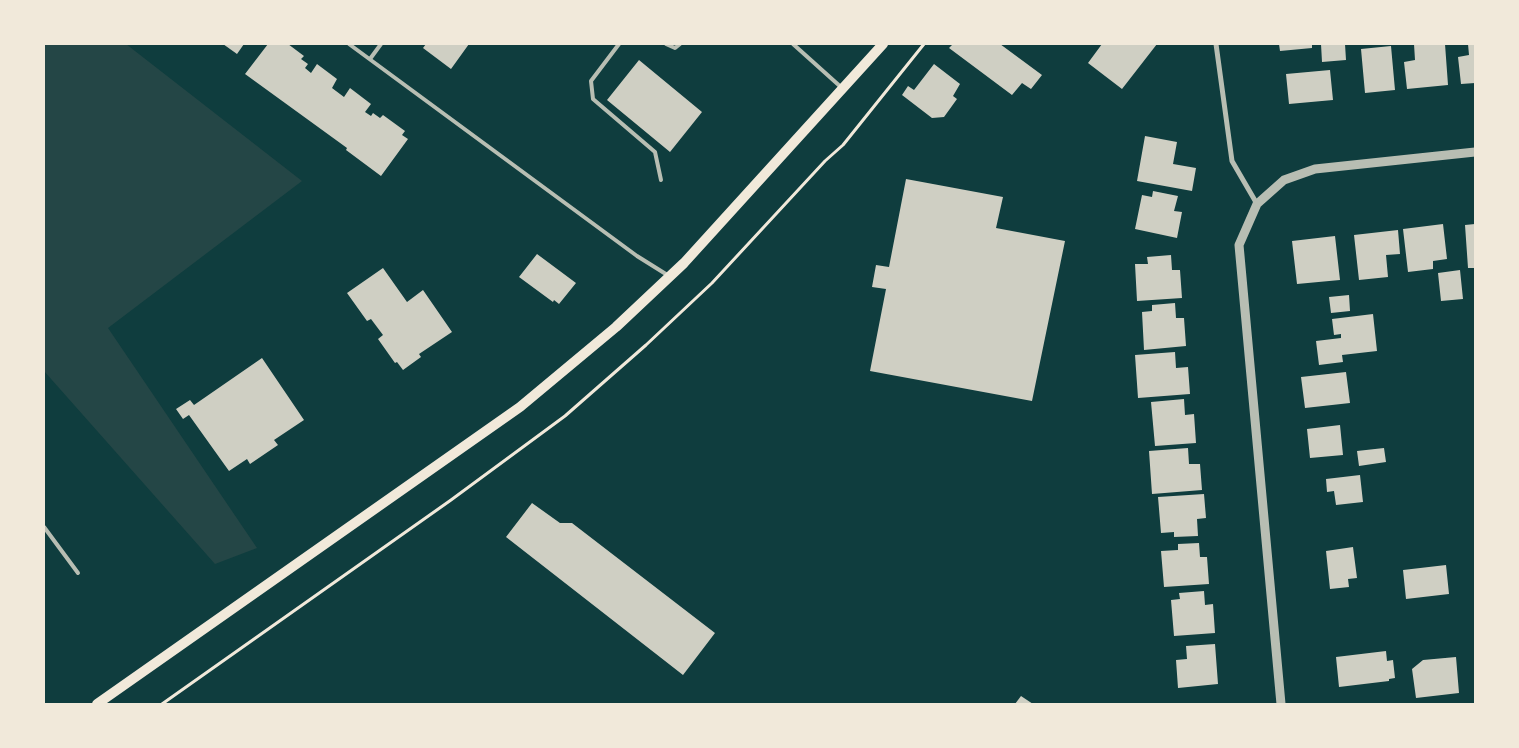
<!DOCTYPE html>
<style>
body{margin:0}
#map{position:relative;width:1519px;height:748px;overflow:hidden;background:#0f3d3e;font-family:"Open Sans",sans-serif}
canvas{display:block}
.frame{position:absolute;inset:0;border:45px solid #f1e9da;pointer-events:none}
</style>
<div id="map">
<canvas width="1519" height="748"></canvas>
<div class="frame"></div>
</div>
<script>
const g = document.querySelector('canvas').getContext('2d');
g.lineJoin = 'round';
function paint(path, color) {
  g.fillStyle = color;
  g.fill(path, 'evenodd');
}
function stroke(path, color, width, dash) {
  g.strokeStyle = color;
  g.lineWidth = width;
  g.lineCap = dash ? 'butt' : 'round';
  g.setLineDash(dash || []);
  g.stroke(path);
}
paint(new Path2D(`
 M44 44H126L302 181 108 328 257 548 215 564 44 371Z`), '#244646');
paint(new Path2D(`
 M223 44H244L237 54Z
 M268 44H288L304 56 301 59 308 64 305 68 311 73 317 64 337 79 332 88 344 97 350 88 371 104 365 112 371 116 373 113 380 118 383 115 405 131 402 135 408 139 381 176 346 150 347 148 245 74Z
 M426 44H469L451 69 423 48Z
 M953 44H1000L1042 75 1031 89 1022 83 1012 95 949 48Z
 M1102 44H1157L1122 89 1088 63Z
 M1279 44H1312V48L1280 51Z
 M1321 44H1345L1346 60 1322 62Z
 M1414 44H1445L1448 85 1407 89 1404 62 1415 60Z
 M1468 44H1475V83L1461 84 1458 57 1469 55Z
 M1391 46 1395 90 1365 93 1361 49Z
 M639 60 702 112 670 152 607 100Z
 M934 64 960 84 953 96 957 99 944 117 932 118 902 95 908 86 914 90Z
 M1330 70 1333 100 1289 104 1286 74Z
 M1145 136 1177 142 1173 164 1196 168 1192 191 1137 181Z
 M906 179 1003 197 996 228 1065 241 1032 401 870 371 886 289 872 287 876 265 889 267Z
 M1153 191 1178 196 1174 211 1182 212 1177 238 1135 229 1142 195 1152 197Z
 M1443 224 1447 259 1433 261V269L1408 272 1403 229Z
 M1475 224V268H1468L1465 225Z
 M1398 230 1400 254 1386 255 1388 277 1359 280 1354 235Z
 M1335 236 1340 280 1297 284 1292 241Z
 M537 254 576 283 559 304 554 300 553 302 519 277Z
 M1171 255 1172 270H1180L1182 298 1137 301 1135 264H1148L1147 257Z
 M383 268 407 302 423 290 452 332 419 354 421 357 403 370 397 362 395 363 378 339 383 335 371 319 367 321 347 293Z
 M1460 270 1463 299 1441 301 1438 273Z
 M1349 295 1350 311 1331 313 1329 297Z
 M1175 303 1176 318H1184L1186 346 1144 350 1142 312 1152 311V305Z
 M1373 314 1377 351 1342 355 1343 362 1319 365 1316 341 1341 338V334L1334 335 1332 319Z
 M1175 352 1176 368 1188 367 1190 394 1138 398 1135 355Z
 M262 358 304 420 274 440 278 445 250 464 247 459 229 471 189 415 183 419 176 409 190 400 194 405Z
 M1346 372 1350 403 1305 408 1301 377Z
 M1184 399 1185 415 1194 414 1196 443 1155 446 1151 402Z
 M1340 425 1343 455 1310 458 1307 429Z
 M1188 448 1189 464H1200L1202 490 1152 494 1149 451Z
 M1384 448 1386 462 1359 466 1357 451Z
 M1360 475 1363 502 1336 505 1334 491 1327 492 1326 479Z
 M1204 494 1206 518 1197 519 1198 536 1174 537V532L1161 533 1158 497Z
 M532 503 560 523H572L715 633 683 675 506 537Z
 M1199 543 1200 557H1207L1209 584 1164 587 1161 551 1178 550V544Z
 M1353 547 1357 578 1348 579 1349 587 1330 589 1326 551Z
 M1446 565 1449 594 1406 599 1403 570Z
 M1204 591 1205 605 1213 604 1215 633 1174 636 1171 600 1180 599 1179 593Z
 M1215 644 1218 684 1178 688 1176 660 1187 659 1186 646Z
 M1386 651 1387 661 1393 660 1395 678 1389 679V681L1339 687 1336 657Z
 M1456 657 1459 693 1416 698 1412 669 1423 660Z
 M1021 696 1033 704H1015Z`), '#cfcfc3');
stroke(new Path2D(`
 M162 704 451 500 565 416 646 345 712 283 825 161 843 145 924 44`), '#f1e9da', 3);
stroke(new Path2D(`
 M349 44 637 256 669 276
 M619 44 591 81 593 99 655 152 661 180
 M666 44 675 48 680 44
 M793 44 842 88
 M370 59 381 44
 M44 527 78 573`), '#b8beb3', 4);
stroke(new Path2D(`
 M1216 44 1232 161 1257 204`), '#b8beb3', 5);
stroke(new Path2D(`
 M1281 704 1239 245 1257 204 1284 180 1315 169 1475 152`), '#b8beb3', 9);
stroke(new Path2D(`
 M97 704 520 407 616 327 684 263 883 44`), '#f1e9da', 10);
</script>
